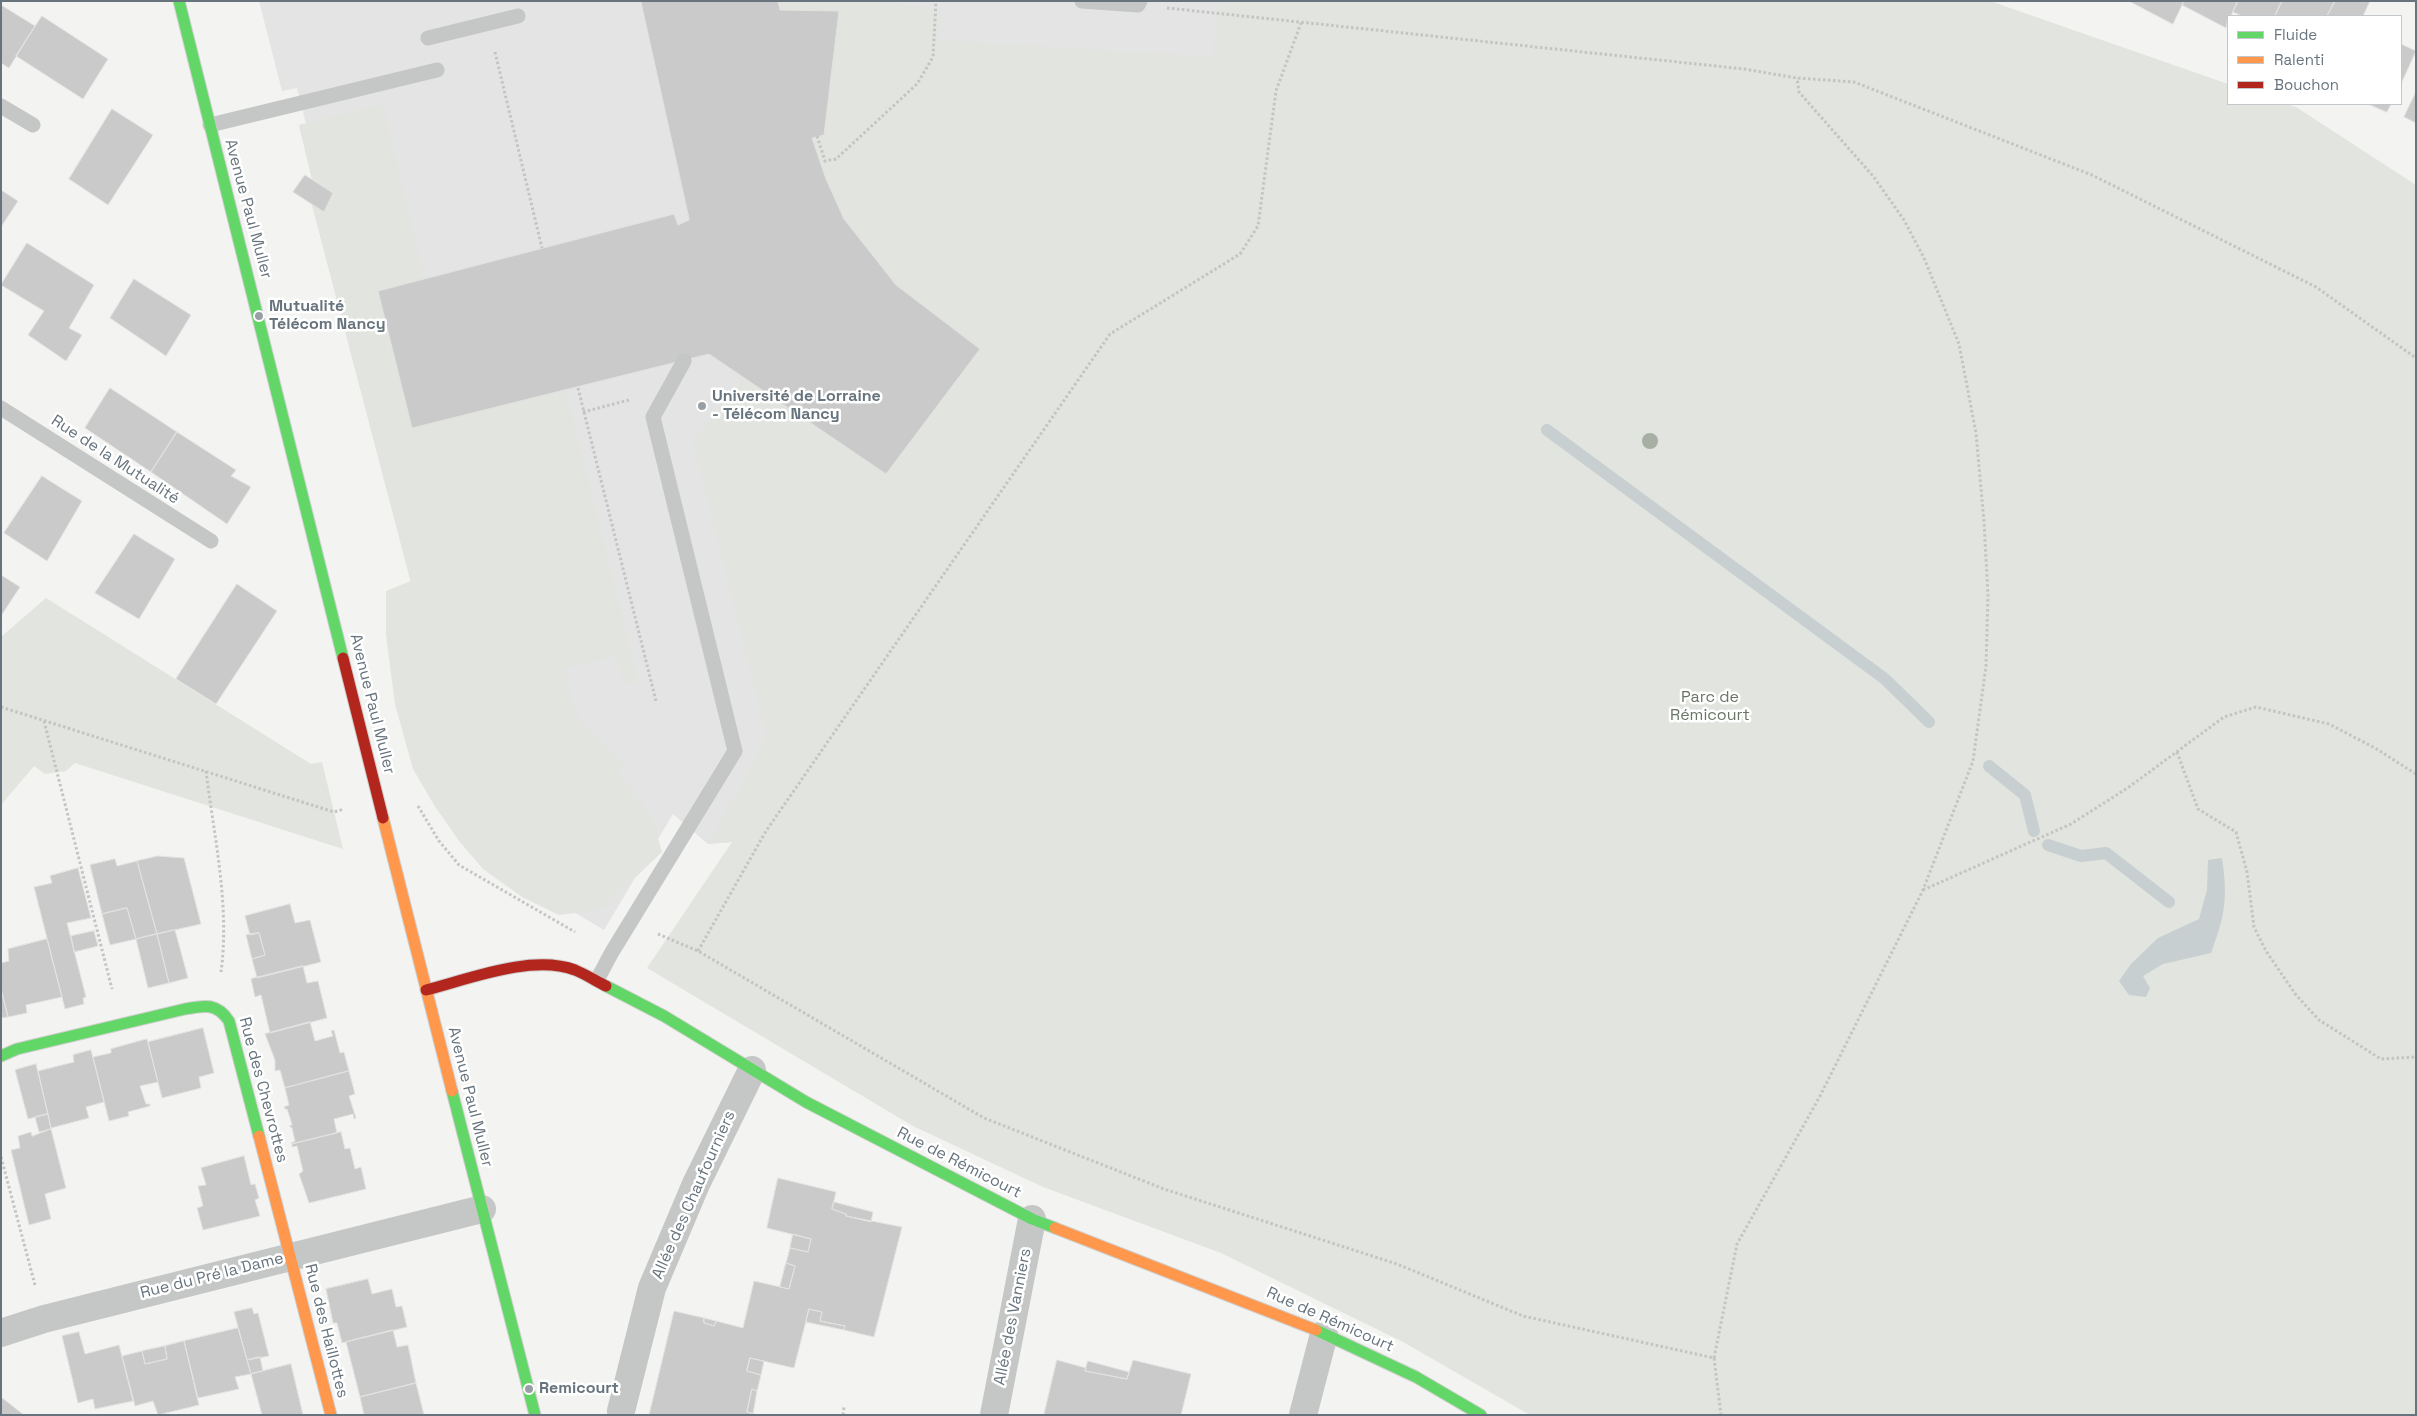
<!DOCTYPE html>
<meta charset="utf-8">
<style>
body{margin:0}
#map{position:relative;width:2417px;height:1416px;overflow:hidden;background:#f3f3f1;font-family:"Space Grotesk",sans-serif}
canvas{display:block}
.frame{position:absolute;inset:0;border:2px solid #67747d;pointer-events:none}
.legend{position:absolute;left:2227px;top:15px;width:175px;height:90px;box-sizing:border-box;background:#fff;border:1px solid #c2c7cb;margin:0;padding:6px 9px;list-style:none;font-size:15px;color:#67747d}
.legend li{display:flex;align-items:center;gap:10px;height:25px}
.legend b{width:25px;border:1px solid #c2c7cb}
</style>
<div id="map">
<canvas width="2417" height="1416"></canvas>
<div class="frame"></div>
<ul class="legend">
<li><b style="height:6px;background:#63d668"></b>Fluide</li>
<li><b style="height:6px;background:#ff974d"></b>Ralenti</li>
<li><b style="height:6px;background:#b3261e"></b>Bouchon</li>
</ul>
</div>
<script>
const g = document.querySelector('canvas').getContext('2d');
g.lineJoin = 'round';
function paint(path, color) {
  g.fillStyle = color;
  g.fill(path, 'evenodd');
}
function stroke(path, color, width, dash) {
  g.strokeStyle = color;
  g.lineWidth = width;
  g.lineCap = dash ? 'butt' : 'round';
  g.setLineDash(dash || []);
  g.stroke(path);
}
function label(font, color, halo, rows, align = 'center') {
  g.font = font + ' "Space Grotesk",sans-serif';
  g.lineWidth = 5;
  g.setLineDash([]);
  g.textBaseline = 'middle';
  g.strokeStyle = halo;
  g.fillStyle = color;
  for (const [text, x, y, turn = 0] of rows) {
    g.save();
    g.translate(x, y);
    g.rotate((+turn || 0) * Math.PI / 180);
    g.textAlign = isNaN(turn) ? turn : align;
    if (halo) g.strokeText(text, 0, 0);
    g.fillText(text, 0, 0);
    g.restore();
  }
}
paint(new Path2D(`
 M259 1H1287L732 842 708 844 673 814 604 930 483 858 312 205 324 211 333 193 312 179 299 125 306 124 297 88 282 91Z`), '#e3e4e3');
paint(new Path2D(`
 M778 1H871L941 9 939 40 1213 57 1219 1H1990L2228 84V104H2286L2296 107 2416 185V1415H1530L1403 1342 1221 1253 1043 1187 913 1126 647 968 732 842 708 844 760 751 766 735 693 442 743 379 886 474 980 349 896 285 844 219 826 179 812 138 824 135 839 12 780 10Z
 M383 104 424 279 378 291 412 428 566 391 638 681 624 684 617 656 564 669 571 698 581 724 625 767 617 774 651 814 662 852 601 910 559 915 522 897 483 869 459 841 434 805 413 769 395 704 386 635V591L411 581 312 205 324 211 333 194 312 179 299 125Z
 M46 598 311 764 322 762 343 849 75 763 66 771 45 774 34 766 1 805V637Z`), '#e1e4df');
paint(new Path2D(`
 M2222 858C2228 899 2225 915 2211 953L2163 964 2143 976 2150 988 2146 997 2129 995 2119 981 2131 964 2158 938 2199 919 2207 890 2208 860Z`), '#c8cfd1');
stroke(new Path2D(`
 M1547 430 1885 679 1929 722
 M1989 766 2025 795 2034 831
 M2048 845 2081 856 2106 853 2169 902`), '#c8cfd1', 12);
const building = new Path2D(`
 M641 1H778L780 10 839 11 824 135 812 138 826 179 844 219 896 285 980 349 886 474 709 354 412 428 378 291 674 214 678 225 689 220Z
 M2129 1H2184L2173 24Z
 M2184 1H2238L2231 16H2228L2226 28 2182 5Z
 M2238 1H2282L2275 16H2242L2233 12Z
 M2282 1H2335L2327 16H2275Z
 M2335 1H2370L2363 16H2327Z
 M1 5 35 26 9 68 1 63Z
 M42 16 108 59 83 99 16 56Z
 M2401 44 2416 51 2401 84Z
 M2416 92V123L2404 117Z
 M2368 104H2391L2387 112Z
 M112 109 153 135 108 205 69 179Z
 M305 175 333 193 324 212 293 192Z
 M1 190 18 201 1 227Z
 M27 243 94 285 69 328 82 335 66 361 28 335 44 311 1 285Z
 M134 279 191 315 166 356 110 318Z
 M110 388 177 432 151 472 85 428Z
 M177 432 236 470 231 476 251 487 227 524 151 472Z
 M42 476 82 501 47 561 4 533Z
 M134 534 175 559 139 619 95 593Z
 M1 575 20 587 1 616Z
 M237 584 277 611 216 704 176 679Z
 M158 856 184 858 201 924 157 934 137 861Z
 M115 859 117 866 137 861 157 934 136 939 127 908 102 914 90 865Z
 M78 868 91 918 67 923 86 997 83 998 84 1004 65 1009 34 887 52 883 50 876Z
 M290 904 295 923 310 920 321 962 257 978 252 959 265 955 259 933 250 935 245 916Z
 M127 908 136 939 110 945 102 914Z
 M175 930 188 978 169 983 157 934Z
 M94 931 98 946 74 952 71 936Z
 M259 933 265 955 252 959 246 935Z
 M157 934 169 983 148 988 136 939Z
 M47 939 62 997 26 1005 27 1013 8 1017 1 989V963L9 961 8 949Z
 M303 966 307 983 318 981 327 1018 270 1033 261 995 255 997 251 979Z
 M1 989 8 1017 1 1018Z
 M310 1022 315 1041 333 1036 331 1031 334 1030 340 1053 344 1052 349 1071 285 1088 280 1070 275 1071V1060L265 1034Z
 M203 1028 214 1073 199 1077 201 1088 162 1098 148 1042Z
 M147 1039 158 1082 140 1086 146 1104H150V1106L128 1112 129 1116 109 1121 93 1057 111 1053V1049Z
 M91 1050 104 1102 86 1107 89 1118 51 1128 38 1071 74 1062 73 1055Z
 M36 1064 48 1114 28 1119 15 1070Z
 M349 1071 355 1094 349 1096 356 1118 354 1119 353 1114 334 1119 337 1133 292 1144 291 1143 295 1141 292 1128 289 1126 292 1125 290 1118 287 1109H285L284 1107 289 1105 285 1088Z
 M48 1114 51 1129 39 1132 35 1117Z
 M51 1129 66 1188 45 1194 51 1219 29 1225 11 1150 20 1148 18 1136 31 1132 32 1136Z
 M341 1132 345 1149 350 1148 355 1169 361 1167 366 1189 309 1203 299 1174 303 1171 297 1146 292 1147V1144Z
 M244 1156 251 1185 255 1184 259 1198 255 1200 260 1216 203 1230 197 1208 203 1206 198 1186 206 1185 201 1168Z
 M778 1178 836 1192 832 1209 846 1214V1216L902 1227 874 1337 844 1330 845 1326 820 1321 822 1312 809 1309 794 1368 750 1358 747 1371 761 1375 757 1391 752 1389 747 1412 758 1415H649L674 1311 704 1318V1323L714 1326 716 1321 743 1328 754 1281 789 1289 795 1266 786 1263 790 1248 808 1252 811 1239 767 1228Z
 M834 1202 873 1212 871 1222 846 1216V1214L832 1209Z
 M793 1234 811 1239 808 1252 790 1248Z
 M786 1263 795 1266 789 1289 780 1287Z
 M368 1279 372 1294 392 1289 396 1307 402 1306 407 1327 342 1343 337 1323H333L326 1289Z
 M252 1308 254 1314 258 1313 269 1356 247 1360 234 1312Z
 M809 1309 822 1312 820 1321 845 1326 844 1330 806 1322Z
 M704 1318 716 1321 714 1326 704 1323Z
 M238 1328 251 1374 235 1377 239 1389 198 1398 184 1341Z
 M393 1330 397 1347 408 1345 416 1383 360 1397 346 1342Z
 M79 1332 85 1354 119 1345 133 1401 95 1409 93 1399 78 1403 62 1336Z
 M184 1341 199 1405 158 1415 153 1401 135 1406 122 1356 142 1351 145 1364 167 1359 165 1346Z
 M165 1346 167 1359 145 1364 142 1351Z
 M260 1357 263 1371 251 1374 247 1360Z
 M750 1358 764 1361 761 1375 747 1371Z
 M1057 1360 1086 1368 1085 1371 1127 1379 1133 1360 1191 1374 1181 1415H1044Z
 M1088 1361 1129 1372 1127 1379 1085 1371Z
 M291 1364 303 1415H262L251 1374Z
 M416 1383 424 1415H364L360 1397Z
 M752 1389 757 1391 753 1414 747 1412Z
 M1 1397 24 1415H1Z`);
paint(building, '#c9cac9');
stroke(building, '#e2e2e1', 1);
const fast = new Path2D(`
 M179 1 343 658
 M606 986 664 1016 806 1102 1032 1219 1055 1228
 M1 1056 17 1049 185 1009C205 1005 217 1003 229 1021L259 1136
 M452 1091 535 1415
 M1316 1330 1416 1377 1481 1415`);
const slow = new Path2D(`
 M383 818 452 1091
 M259 1136 331 1415
 M1055 1228 1316 1330`);
const jam = new Path2D(`
 M343 658 383 818
 M426 990C469 979 532 954 575 970 585 974 596 981 606 986`);
stroke(fast, '#cfcfcf', 13);
stroke(slow, '#cfcfcf', 13);
stroke(jam, '#cfcfcf', 13);
stroke(new Path2D(`
 M1167 8 1744 69 1797 78 1854 82 2092 175 2316 287 2416 358
 M495 52 542 248
 M817 136 825 161 836 159 917 84 933 57 936 1
 M578 388 656 701
 M583 412 629 400
 M1 707 334 812 344 809
 M44 721 112 989
 M2177 752 2198 809 2236 832 2247 872 2254 927 2266 951 2296 995 2319 1020 2381 1059 2416 1057
 M206 771C214 837 230 905 221 972
 M418 806 439 841 459 865 575 932
 M1923 890 2071 824 2129 787 2224 717 2256 707 2329 724 2375 748 2416 774
 M658 934 698 951 984 1118 1164 1189 1397 1264 1523 1316 1714 1358 1721 1415
 M698 951 766 831 1110 334 1240 254 1258 226 1276 91 1301 23
 M1 1157 35 1285
 M1714 1358 1737 1244 1819 1098 1923 890 1973 761 1986 666 1988 595 1984 522 1976 433 1959 344 1924 258 1904 220 1873 176 1799 92 1797 78
 M843 1415 844 1407`), '#c3c4c4', 3, [2.5, 2.5]);
stroke(new Path2D(`
 M1082 1 1138 5 1140 1
 M428 38 518 16
 M1 106 33 125
 M210 125 437 70
 M1 408 211 541
 M597 980 612 952 735 751 653 417 684 361`), '#c5c6c6', 15);
stroke(new Path2D(`
 M1 1333 44 1319 482 1209
 M621 1411 652 1288 696 1184 752 1070
 M994 1415 1032 1219
 M1303 1415 1324 1334`), '#c5c6c6', 28);
stroke(fast, '#63d668', 11);
stroke(slow, '#ff974d', 11);
stroke(jam, '#b3261e', 11);
g.fillStyle = '#a7aea4';
for (const [x, y] of [
 [1650,441]
]) {
  g.beginPath();
  g.arc(x, y, 8, 0, 2 * Math.PI);
  g.fill();
}
for (const [x, y, r, color] of [
 [259,316,5,"#98a0a6"],
 [702,406,5,"#98a0a6"],
 [529,1389,5,"#98a0a6"]
]) {
  const dot = new Path2D();
  dot.arc(x, y, r, 0, 2 * Math.PI);
  g.fillStyle = color;
  g.fill(dot);
  stroke(dot, '#fff', 2);
}
label('16px', '#67747d', '#fff', [
 ["Avenue Paul Muller",248,209,75],
 ["Rue de la Mutualité",115,460,33],
 ["Avenue Paul Muller",372,704,76],
 ["Rue des Chevrottes",263,1090,75],
 ["Avenue Paul Muller",470,1097,76],
 ["Rue de Rémicourt",959,1163,27],
 ["Allée des Chaufourniers",694,1195,-66],
 ["Rue du Pré la Dame",212,1276,-14],
 ["Allée des Vanniers",1013,1317,-79],
 ["Rue de Rémicourt",1330,1320,24],
 ["Rue des Haillottes",326,1331,76]
]);
label('bold 16px', '#67747d', '#fff', [
 ["Mutualité",269,307],
 ["Télécom Nancy",269,325],
 ["Université de Lorraine",712,397],
 ["- Télécom Nancy",712,415],
 ["Remicourt",539,1389]
], 'left');
label('16px', '#697565', '#fff', [
 ["Parc de",1710,698],
 ["Rémicourt",1710,716]
]);
</script>
